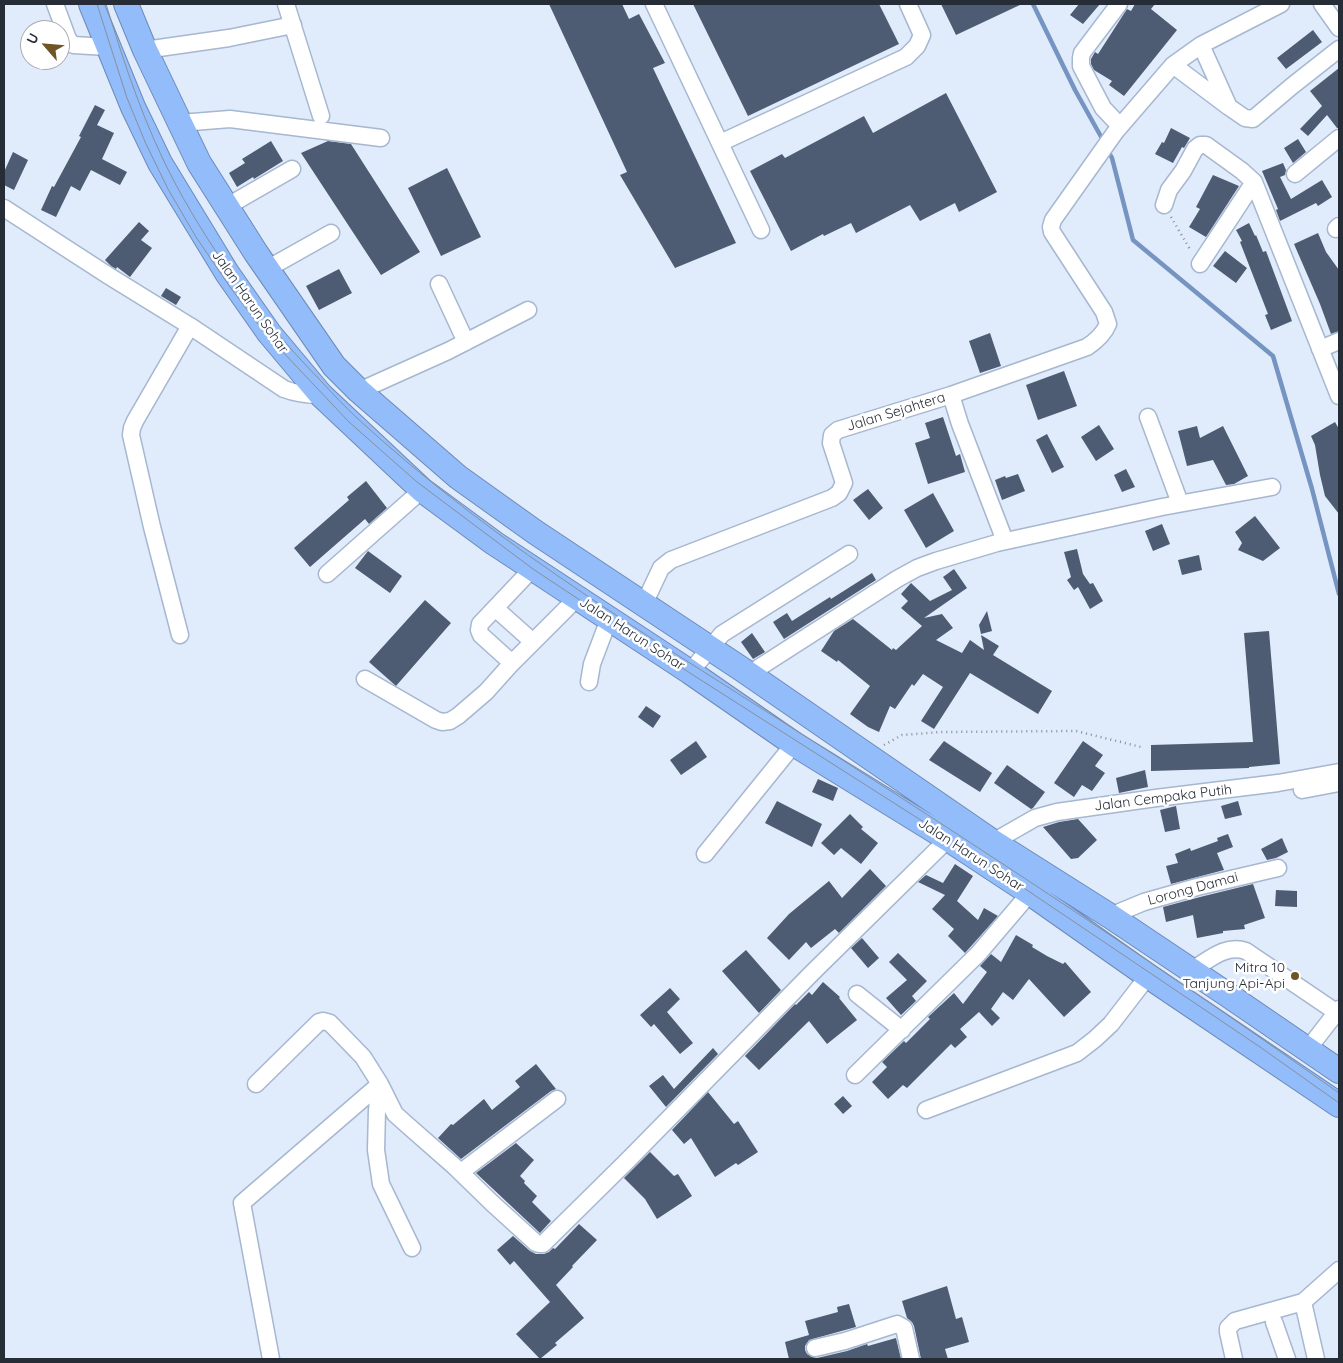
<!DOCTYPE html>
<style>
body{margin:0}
#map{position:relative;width:1343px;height:1363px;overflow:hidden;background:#e0ebfb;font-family:Quicksand,sans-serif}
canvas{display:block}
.frame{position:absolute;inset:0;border:5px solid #272d37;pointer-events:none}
.north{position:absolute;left:20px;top:20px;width:50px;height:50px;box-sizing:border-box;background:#fff;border:1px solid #a9abaf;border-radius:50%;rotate:297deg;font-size:14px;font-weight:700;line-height:20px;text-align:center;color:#272d37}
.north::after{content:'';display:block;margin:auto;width:18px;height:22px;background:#6f5426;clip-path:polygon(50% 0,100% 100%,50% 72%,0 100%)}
</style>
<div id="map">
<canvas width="1343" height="1363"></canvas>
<div class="frame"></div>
<div class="north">U</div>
</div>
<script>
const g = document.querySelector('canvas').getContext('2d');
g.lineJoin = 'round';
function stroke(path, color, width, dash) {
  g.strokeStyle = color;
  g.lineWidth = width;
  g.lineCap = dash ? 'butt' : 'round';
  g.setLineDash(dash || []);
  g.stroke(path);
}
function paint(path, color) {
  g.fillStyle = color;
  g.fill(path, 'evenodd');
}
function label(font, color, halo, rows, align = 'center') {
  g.font = font + ' Quicksand,sans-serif';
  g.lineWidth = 5;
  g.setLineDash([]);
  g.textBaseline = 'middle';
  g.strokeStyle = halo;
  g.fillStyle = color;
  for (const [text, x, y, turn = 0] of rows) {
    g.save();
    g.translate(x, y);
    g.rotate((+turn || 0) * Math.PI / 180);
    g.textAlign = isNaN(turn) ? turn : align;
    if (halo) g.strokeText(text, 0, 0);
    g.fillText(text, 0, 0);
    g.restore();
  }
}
stroke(new Path2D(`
 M1033 4 1075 90 1104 142
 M1107 149 1112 158 1133 240 1273 356 1312 489 1339 594`), '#7694c1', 4.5);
paint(new Path2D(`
 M549 4H622L629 19 639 14 665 63 653 68 736 243 675 268 620 175 627 172Z
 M693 4H879L899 44 748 116Z
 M941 4H1022L956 35Z
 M1079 4H1100L1083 24 1070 15Z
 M1135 4H1155L1151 9 1177 30 1124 96 1109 85 1112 81 1094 70 1091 64V59L1095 52 1098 54 1127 9 1131 11Z
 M1313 30 1322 42 1286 69 1277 58Z
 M1339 68V128H1337L1327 115 1308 136 1300 129 1322 106 1310 91Z
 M946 93 997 192 959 212 955 203 920 221 910 205 856 233 851 223 824 236 823 234 791 251 750 171 782 154 785 158 864 116 873 133Z
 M95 105 105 110 97 125 114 133 102 159 127 172 120 185 91 170 80 191 71 186 56 217 41 210 52 186 54 187 81 137 79 136Z
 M1171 128 1190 138 1184 148 1182 147 1173 163 1155 154 1162 142 1164 143Z
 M1298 139 1306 152 1293 163 1284 148Z
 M271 141 283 161 254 179 253 177 237 187 229 173 245 163 242 159Z
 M328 141 351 144 420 252 381 275 301 153Z
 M13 152 28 160 14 190 4 185V172Z
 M1283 163 1286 170 1285 175 1280 177 1291 199 1322 180 1332 197 1318 206 1316 203 1280 221 1276 210 1278 209 1262 171Z
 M447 168 481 237 441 256 408 188Z
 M1213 175 1239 186 1206 237 1189 227 1200 209 1196 207Z
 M139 222 149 231 141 240 152 248 130 277 117 267 116 269 111 266 105 260Z
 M1249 223 1255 236 1256 235 1263 252 1266 251 1292 321 1271 330 1265 315 1268 314 1240 242 1242 241 1236 230Z
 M1318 233 1326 252 1339 270V331L1331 334 1320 304 1294 244Z
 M1225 251 1247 268 1236 283 1213 266Z
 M339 269 352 293 319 310 306 286Z
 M166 288 181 297 176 305 161 296Z
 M990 333 1001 366 980 373 969 341Z
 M1064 371 1077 406 1038 420 1026 385Z
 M943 417 956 456 960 454 965 472 928 484 915 443 930 438 925 423Z
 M1335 422 1339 429V514L1325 496 1320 475 1315 445 1311 436Z
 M1099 425 1114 449 1096 461 1081 437Z
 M1197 426 1200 438 1223 426 1248 476 1234 484 1226 485 1213 460 1187 466 1178 431Z
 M1047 434 1064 467 1052 473 1036 440Z
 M1126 469 1135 487 1122 492 1114 475Z
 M1018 474 1025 491 1002 500 995 480 1005 476 1006 478Z
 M366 481 387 508 369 524 365 519 310 567 294 548 349 500 347 497Z
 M868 489 883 508 869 520 853 500Z
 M933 493 954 531 926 548 904 510Z
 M1255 516 1280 548 1263 561 1238 550 1242 543 1235 532Z
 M1162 524 1170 544 1153 551 1145 531Z
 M1077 549 1083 574 1090 584 1093 583 1103 601 1090 609 1078 587 1074 590 1067 580 1071 577 1064 552Z
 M368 551 402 576 390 593 355 568Z
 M1199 555 1202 570 1182 575 1178 560Z
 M954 569 967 588 924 618 942 614 953 628 936 640 962 653 970 640 984 650 981 635 999 646 993 655 1052 691 1038 714 970 673 934 729 921 721 943 687 923 674 914 686 912 684 895 709 890 706 879 732 868 727 850 714 870 686 838 660 837 662 821 651 834 631 853 619 892 650 893 648 896 650 922 626 901 608 908 601 901 594 911 583 930 601 952 590 943 577Z
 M872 573 876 580 784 639 773 622 787 613 792 621 830 597 831 599Z
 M425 600 451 623 396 686 369 662Z
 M987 611 992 631 981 634 979 625Z
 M1269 631 1280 764 1249 767V768L1151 771V745L1253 742 1244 633Z
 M752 633 765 652 753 659 741 642Z
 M646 706 661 716 653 728 638 717Z
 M696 741 707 757 681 775 670 760Z
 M944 741 992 773 980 792 929 760Z
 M1083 741 1103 755 1095 766 1105 773 1092 791 1082 785 1074 797 1054 783Z
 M1007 765 1045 792 1033 808 1031 809 994 783Z
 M1145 770 1148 787 1119 793 1116 778Z
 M818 779 838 788 833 801 812 792Z
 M777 801 822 824 812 847 765 823Z
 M1238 801 1242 815 1225 819 1221 806Z
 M1176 806 1180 829 1165 832 1160 810Z
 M850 814 863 827 861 829 878 843 861 864 841 848 834 855 821 843Z
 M1078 819 1097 840 1078 858 1071 859 1043 827 1059 822Z
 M1228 834 1233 847 1217 853 1224 870 1171 884 1166 866 1178 863 1175 854 1190 848 1191 851 1218 841 1217 838Z
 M1282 838 1288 852 1276 858 1267 860 1261 849Z
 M955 864 973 876 957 901 978 920 984 908 998 916 965 953 948 936 954 929 932 909 945 895 918 882 926 875 943 883Z
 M870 869 886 886 839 933 835 929 811 948 806 942 789 960 767 938 789 914 829 881 842 898Z
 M1253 884 1265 918 1244 925 1245 929 1223 931V933L1197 938 1193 915 1166 922 1163 907 1200 897Z
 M1276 890 1297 891V907L1275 906Z
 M1016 935 1033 945 1032 947 1047 956 1063 964 1065 962 1091 992 1064 1017 1029 979 1013 1000 1003 992 991 1009 1000 1018 992 1026 979 1012 960 1029 967 1037 955 1048 951 1044 907 1088 903 1085 888 1099 872 1082 887 1067 882 1062 904 1041 906 1043 930 1019 928 1017 954 993 963 1004 987 972 980 966 991 954 1001 962Z
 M862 938 879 958 868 968 851 948Z
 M746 950 781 990 759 1013 722 971Z
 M898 953 927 981 912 996 916 1001 901 1015 886 998 907 980 889 962Z
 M823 982 840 997 839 998 857 1020 827 1044 809 1021 759 1070 745 1056 795 1004 796 1005 809 992 812 995Z
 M670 988 680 999 667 1012 693 1043 680 1054 654 1024 651 1027 640 1015Z
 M713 1048 718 1054 666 1107 649 1086 663 1075 674 1089Z
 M536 1064 556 1089 551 1091 461 1159 438 1138 451 1124 453 1125 484 1099 492 1110 520 1087 515 1081Z
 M708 1092 734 1124 738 1121 758 1152 738 1165 736 1163 715 1177 691 1138 684 1144 672 1130Z
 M843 1096 852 1106 843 1114 834 1104Z
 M516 1143 534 1160 520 1176 525 1181 524 1183 537 1196 532 1202 551 1221 540 1233 476 1173Z
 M650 1152 674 1176 678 1174 692 1196 657 1219 645 1199 624 1178Z
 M579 1224 597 1240 572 1266 573 1267 556 1285 584 1318 555 1343 557 1345 540 1359 516 1334 550 1302 514 1261 510 1265 497 1250 513 1236 530 1251 536 1254H544L549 1252 553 1248 555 1249Z
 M947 1286 956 1319 962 1317 969 1342 945 1349 948 1359H921L914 1326 912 1322 907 1318 902 1301Z
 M849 1304 856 1327 809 1340 805 1346V1350L807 1354 812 1357 817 1358 847 1351 867 1344 868 1346 896 1338 901 1359H789L785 1342 809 1335 805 1321 838 1312 837 1307Z`), '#4d5c72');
const minor = new Path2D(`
 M55 4 68 39 73 45 108 47
 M286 4 321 116
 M654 4 761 230
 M1119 4 1082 53 1081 58V66L1103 108 1120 126
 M1322 4 1339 28
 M1201 45 1228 105
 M145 50 229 38 293 25
 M1173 65 1229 107 1245 118 1253 119 1292 86 1339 49
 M180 123 230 119 381 138
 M720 143 906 57 917 46 922 35 908 4
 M1295 174 1339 138
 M1164 205 1169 190 1183 171 1195 149 1200 145H1206L1242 171 1254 182
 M226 207 292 169
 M4 208 109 276 190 326 284 389C297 394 307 395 321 395
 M1336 229 1339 226
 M1200 264 1254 182 1339 396
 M267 269 331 233
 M439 284 466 342
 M1320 349 1339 341
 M359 391 448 351 528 310
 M951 395 960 424 1005 541
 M1148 417 1180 503
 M327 574 422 490
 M644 604 661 568 671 560 832 498 839 493 844 483 831 443 832 435 838 430 951 395 1087 347C1096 341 1104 334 1108 324L1104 312 1052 232 1051 227 1053 220 1116 131 1173 65 1201 45 1281 4
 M495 608 533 642
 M180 635 152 527 131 435 132 428 135 421 190 326
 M512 663 481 635 479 630 480 624 533 568
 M690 672 722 634 849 554
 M749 674 897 579 917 568 936 561 997 543 1162 507 1272 487
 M365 679 436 720 442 722 450 721 458 716 486 692 512 663 577 598
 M589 682 592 664 609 619
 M1302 790 1339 783
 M993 842 1035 818 1057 812 1156 798 1278 783 1339 772
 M705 854 794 744
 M1110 916 1144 902 1197 887 1278 868
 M1192 970C1209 960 1225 944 1246 951L1336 1012
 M857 994 902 1030
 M1308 1049 1339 1009
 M855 1075 978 954 1030 893
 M256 1084 319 1022 323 1021 330 1023 363 1057 380 1084 395 1114 405 1123 454 1166 492 1203 536 1243 539 1244H543L628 1160 812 973 948 839
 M380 1084 377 1110 376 1150 381 1184 412 1248
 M926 1110 1077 1053 1095 1039 1111 1024 1148 976
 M461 1172 557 1099
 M1274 1322 1287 1359
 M815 1348 845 1341 897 1324 904 1328 911 1359
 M271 1359 242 1203 380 1084
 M1234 1359 1228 1332V1328L1235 1321 1303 1302
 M1316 1359 1303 1302 1339 1270`);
const highway = new Path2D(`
 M91 4 133 107 160 163 227 273 269 333 321 395 422 490 494 543 690 672 794 744 948 839 1030 893 1148 976 1339 1105
 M126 4 145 50 199 163 256 253 334 366 359 391 458 477 535 532 743 670 993 842 1110 916 1228 995 1339 1071`);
stroke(minor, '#a6b7d0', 19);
stroke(highway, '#6d8ab6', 26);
stroke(new Path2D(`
 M1171 217 1191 251
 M884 745 902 735 941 732 1076 731 1141 747`), '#858d9a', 2.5, [1, 4]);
stroke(minor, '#fff', 16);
stroke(highway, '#93bcfa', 24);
stroke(new Path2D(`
 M97 4 127 98 146 144 168 189 196 237 230 287 264 332 349 422 417 482 533 569 693 675 963 847 1260 1047 1339 1103
 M106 4C125 66 145 127 176 185 215 257 264 323 321 381 333 394 344 406 357 418 500 550 670 649 833 754 1004 863 1174 976 1339 1093`), '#87909d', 1);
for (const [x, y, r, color] of [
 [1295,976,5,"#6f5426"]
]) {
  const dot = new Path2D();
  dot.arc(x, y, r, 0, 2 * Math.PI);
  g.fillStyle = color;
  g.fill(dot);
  stroke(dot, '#fff', 2);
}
label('14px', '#272d37', '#fff', [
 ["Jalan Harun Sohar",250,302,55],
 ["Jalan Sejahtera",896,412,-17],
 ["Jalan Harun Sohar",632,634,33],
 ["Jalan Cempaka Putih",1163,798,-7],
 ["Jalan Harun Sohar",971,855,33],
 ["Lorong Damai",1193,889,-15]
]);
label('14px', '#272d37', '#fff', [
 ["Mitra 10",1285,968],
 ["Tanjung Api-Api",1285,984]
], 'right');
</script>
